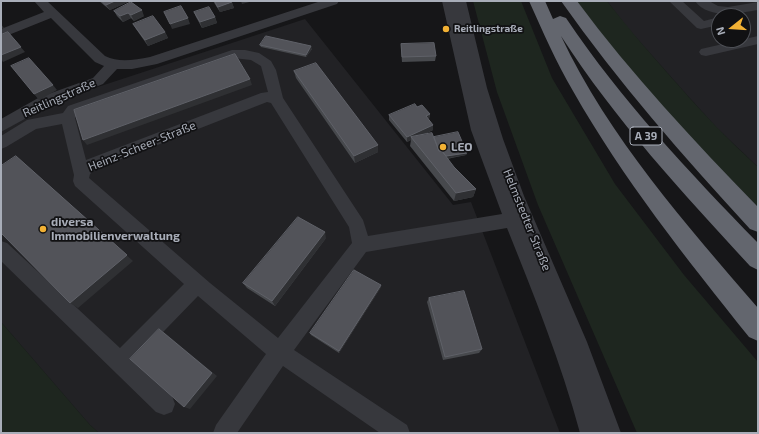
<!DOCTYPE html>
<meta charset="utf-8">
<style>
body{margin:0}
#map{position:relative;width:759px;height:434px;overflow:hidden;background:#161618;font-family:"Exo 2",sans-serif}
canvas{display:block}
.frame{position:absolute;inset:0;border:2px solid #a8adb8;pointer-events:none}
.north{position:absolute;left:711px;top:8px;width:40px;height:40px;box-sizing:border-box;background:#111113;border:1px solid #4d4f55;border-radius:50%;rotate:253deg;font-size:11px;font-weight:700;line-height:16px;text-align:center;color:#a8adb8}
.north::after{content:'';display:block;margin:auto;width:14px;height:18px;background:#f2b134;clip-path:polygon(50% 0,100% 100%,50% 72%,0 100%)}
</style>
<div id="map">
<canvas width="759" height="434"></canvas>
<div class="frame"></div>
<div class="north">N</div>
</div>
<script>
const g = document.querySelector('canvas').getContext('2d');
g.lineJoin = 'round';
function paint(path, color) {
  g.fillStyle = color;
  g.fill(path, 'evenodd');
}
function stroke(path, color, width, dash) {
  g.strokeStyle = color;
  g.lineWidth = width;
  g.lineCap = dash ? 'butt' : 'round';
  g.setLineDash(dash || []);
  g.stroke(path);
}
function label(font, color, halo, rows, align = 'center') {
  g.font = font + ' "Exo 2",sans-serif';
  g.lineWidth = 3.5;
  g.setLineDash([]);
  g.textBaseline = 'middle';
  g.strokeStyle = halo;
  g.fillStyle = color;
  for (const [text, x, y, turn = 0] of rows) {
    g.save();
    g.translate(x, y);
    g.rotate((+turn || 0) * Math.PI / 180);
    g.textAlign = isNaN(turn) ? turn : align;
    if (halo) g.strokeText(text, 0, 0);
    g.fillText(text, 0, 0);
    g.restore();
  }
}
paint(new Path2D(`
 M607 1H758V167L717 128 687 95 626 26ZM719 16H743V40H719Z
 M305 19 453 205 471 202 560 433H99L90 425 1 322V132L49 103Z`), '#222225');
paint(new Path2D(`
 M473 1H521L552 78 615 184 684 275 758 362V433H637L538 205 497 92Z
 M576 1H607C627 27 649 52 671 77 698 108 727 139 758 167V207L684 132 621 59Z
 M1 322 90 425 99 433H1Z`), '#1e261f');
paint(new Path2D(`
 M34 1H47L105 56C119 63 134 60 150 57L321 1H339L337 4 157 64 132 69H117L103 84 50 105 1 132V119L40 97 93 78 104 66 95 62 51 18 1 38V29L44 12Z
 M442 1H454L456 10 454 1H466L487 88 503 139 524 196 587 342 621 433H580C561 363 534 295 507 228L366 252 294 350 407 425 410 433H380L283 366 237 433H213L216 425 266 354 198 296 134 362 172 396 175 404 172 412 164 415 156 412 1 261V241L7 243 120 348 184 284 75 186 73 181 74 175 62 124 36 129 6 147 1 149V136L27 120 63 113 68 106 232 50H245L259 53 271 61 276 70 283 98 363 220 368 236 502 214 471 130ZM233 58 251 60 261 66 268 92 261 93 86 160 75 118 78 114ZM267 102 271 103 349 227 352 243 278 338 210 283 89 178 90 174 96 169Z
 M669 1H682L704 21 719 17V25L701 29 697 28Z
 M695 1H709L718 6 728 7 758 2V10C739 13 709 20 695 1Z
 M758 36V44L706 56 701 55 699 52 701 49Z`), '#37383d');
paint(new Path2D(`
 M529 1H545L553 19 560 16 566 18C621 100 689 172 758 243V270L750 266C683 193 615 120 561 36 609 138 686 224 758 308V341L749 337C686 258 623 179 573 91 556 62 543 32 529 1Z
 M561 1H577C632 75 694 141 758 207V232L750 229C683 156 618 82 561 1Z`), '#63666e');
paint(new Path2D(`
 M99 1H130L110 10Z
 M213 1H231L234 8 220 12Z
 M114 11 144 16 134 21 131 18 123 22 117 16Z
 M194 12 215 17 217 23 202 28 196 17Z
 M133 24 165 32 168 38 148 46 136 29Z
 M401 44 436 56 435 61 402 62 401 49Z
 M260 45 312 49 306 57 261 47Z
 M294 71 378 145V152L355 163 296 78Z
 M417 107 430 114 429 119V120L433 125V130L423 135 434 137 467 153 466 155 447 159 454 167 476 189 473 197 454 201 410 146 411 140 407 142 389 120V115Z
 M326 238 275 306 247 288 243 283Z
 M381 285V287L339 353 311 335 310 333Z
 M429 298 482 349 479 353 443 360 427 302Z`), '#47494d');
paint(new Path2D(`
 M115 1H130L110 10 106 5Z
 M241 1H253L242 4Z
 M232 2 234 8 220 12 218 7Z
 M142 10 144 16 134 21 131 15Z
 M128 13 131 18 123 22 120 16Z
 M215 17 217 23 202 28 200 22Z
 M188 18 190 24 172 29 170 24Z
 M1 24 4 28 1 29Z
 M8 32 25 52 3 62 1 59V55Z
 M165 32 168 38 148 46 145 40Z
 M311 46 312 49 306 57V55Z
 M250 79 252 85 87 145 83 140Z
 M53 85 57 90 39 100 34 94Z
 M430 114 429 119 425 121 426 116Z
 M433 125V130L413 139 411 137V140L407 142V137Z
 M378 145V152L355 163 354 156Z
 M467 153 466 155 437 160 438 158Z
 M16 156 133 261 78 308 70 303Z
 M476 189 473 197 454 201 456 193Z
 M325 232 326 238 275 306 272 301Z
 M381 285V287L339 353V351Z
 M159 329 165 333 217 376 190 409 184 407Z`), '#2f3033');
const building = new Path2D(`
 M102 1H115L106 5Z
 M215 1H231L232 2 218 7Z
 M131 2 142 10 131 15 128 13 120 16 114 11Z
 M181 6 188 18 170 24 164 12Z
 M209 7 215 17 200 22 194 12Z
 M153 16 165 32 145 40 133 24Z
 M8 32 21 47 1 55V35Z
 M266 36 311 46 306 55 260 45Z
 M434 43 436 56 402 57 401 44Z
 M235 54 250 79 83 140 74 110Z
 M29 58 53 85 34 94 11 66Z
 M316 63 378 145 354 156 294 71Z
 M415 104 417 107 422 105 430 114 426 116 433 125 407 137 389 115Z
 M458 132 467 153 446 156 442 151H439L434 137Z
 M432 133 439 151H442L454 167 476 189 456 193 411 137Z
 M16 156 127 255 70 303 1 233V166Z
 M298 217 325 232 272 301 243 283Z
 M354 270 381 285 339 351 310 333Z
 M464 291 482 349 445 357 429 298Z
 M159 329 212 373 184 407 130 359Z`);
paint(building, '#525359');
stroke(building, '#5f6168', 1);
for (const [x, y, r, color] of [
 [446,29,4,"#f2b134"],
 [443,147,4,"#f2b134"],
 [43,229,4,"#f2b134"]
]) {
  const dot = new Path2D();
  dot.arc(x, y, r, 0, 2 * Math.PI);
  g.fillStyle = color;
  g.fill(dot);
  stroke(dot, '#111113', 1.5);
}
label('bold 10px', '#a8adb8', '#111113', [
 ["Reitlingstraße",454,29]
], 'left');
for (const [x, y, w] of [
 [646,136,32]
]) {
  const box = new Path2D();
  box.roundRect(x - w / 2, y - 9, w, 18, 3);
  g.fillStyle = '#111113';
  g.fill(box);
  stroke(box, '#a8adb8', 1);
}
label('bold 11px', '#a8adb8', null, [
 ["A 39",646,136]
]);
label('12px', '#a8adb8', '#111113', [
 ["Reitlingstraße",59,98,-24],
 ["Heinz-Scheer-Straße",142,146,-22],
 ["Helmstedter Straße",527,220,68]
]);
label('bold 12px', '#a8adb8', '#111113', [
 ["LEO",451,147],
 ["diversa",51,222],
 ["Immobilienverwaltung",51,236]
], 'left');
</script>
